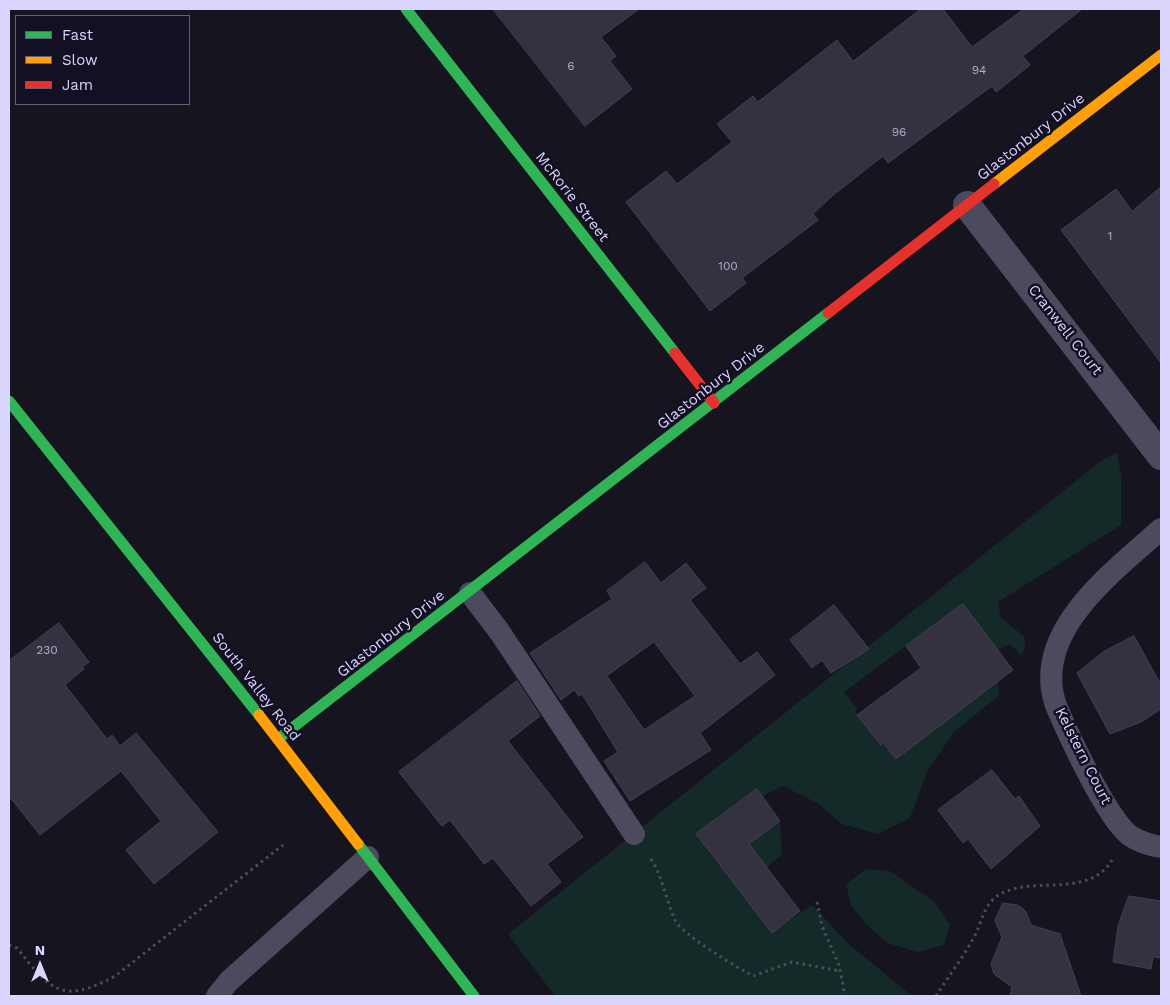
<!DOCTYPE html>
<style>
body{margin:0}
#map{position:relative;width:1170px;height:1005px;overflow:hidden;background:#16141f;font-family:"Work Sans",sans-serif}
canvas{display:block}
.frame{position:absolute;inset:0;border:10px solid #d9d5fc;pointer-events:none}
.legend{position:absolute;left:15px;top:15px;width:175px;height:90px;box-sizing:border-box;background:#131023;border:1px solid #625f7a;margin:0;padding:6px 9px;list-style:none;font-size:15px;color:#d9d5fc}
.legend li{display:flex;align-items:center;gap:10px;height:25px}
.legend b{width:25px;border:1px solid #625f7a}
.north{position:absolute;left:15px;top:940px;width:50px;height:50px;-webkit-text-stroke:4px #131023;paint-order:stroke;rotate:0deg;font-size:14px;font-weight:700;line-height:20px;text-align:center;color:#d9d5fc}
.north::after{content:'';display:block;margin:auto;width:18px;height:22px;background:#d9d5fc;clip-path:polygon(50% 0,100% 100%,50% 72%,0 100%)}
</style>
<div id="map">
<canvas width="1170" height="1005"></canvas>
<div class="frame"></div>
<ul class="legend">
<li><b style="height:6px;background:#30b455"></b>Fast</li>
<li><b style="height:6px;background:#ff9f0a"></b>Slow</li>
<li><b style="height:6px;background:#e5322d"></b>Jam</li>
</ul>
<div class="north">N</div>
</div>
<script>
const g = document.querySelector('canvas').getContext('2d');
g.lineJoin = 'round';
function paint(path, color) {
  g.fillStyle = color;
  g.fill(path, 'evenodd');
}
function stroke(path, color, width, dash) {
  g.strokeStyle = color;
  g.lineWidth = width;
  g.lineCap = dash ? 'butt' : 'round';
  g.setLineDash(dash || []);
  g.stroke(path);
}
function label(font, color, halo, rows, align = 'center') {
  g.font = font + ' "Work Sans",sans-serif';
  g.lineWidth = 5;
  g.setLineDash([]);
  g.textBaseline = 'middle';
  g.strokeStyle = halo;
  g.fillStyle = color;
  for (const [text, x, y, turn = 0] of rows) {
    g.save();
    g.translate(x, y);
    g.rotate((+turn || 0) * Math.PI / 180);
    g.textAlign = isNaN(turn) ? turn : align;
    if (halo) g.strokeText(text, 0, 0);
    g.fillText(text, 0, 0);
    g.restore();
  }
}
paint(new Path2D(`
 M1117 453 1121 474V525L998 602 1001 618 1024 636 1025 647 1022 656 1010 644 998 650 963 604 844 692 857 709 855 712 881 745 998 680 999 696 954 732 927 772 910 818 878 834 842 824 817 803 783 786 762 796 756 789 696 834 719 866 780 821 782 855 766 868 756 854 728 876 772 932 812 905 850 945 912 996H555L508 934 1102 460Z
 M866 869 890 871 933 901 950 924 944 945 918 952 887 943 865 923 851 905 846 884Z`), '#132a29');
const building = new Path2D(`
 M493 9H639L601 37 616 56 610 61 632 89 585 126Z
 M921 9H943L972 47 1024 9H1082L1023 56 1030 65 996 92 992 86 888 163 883 156 832 196 813 214 818 220 742 278 746 283 710 311 626 202 666 171 677 184 732 142 717 124 753 96 758 102 837 40 853 61Z
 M1161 187V363L1061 230 1116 189 1132 211Z
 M645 562 661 583 686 563 706 588 690 600 740 664 757 652 775 675 700 733 711 750 630 801 604 761 618 752 582 694 579 696 574 690 561 700 530 653 612 599 607 591ZM654 642 695 696 644 730 607 676Z
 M963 604 1013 670 896 759 883 742 881 745 857 715 921 668 906 646Z
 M834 605 869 649 831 673 822 660 812 668 790 640Z
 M59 623 89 662 82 667 84 669 65 685 107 739 112 735 120 746 136 733 218 832 154 884 126 850 161 821 121 771 40 835 9 796V661Z
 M1134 636 1161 685V709L1141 722 1110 734 1077 673 1103 652Z
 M517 681 540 716 508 741 583 837 547 864 561 882 531 906 493 858 484 864 450 820 442 826 399 772Z
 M992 770 1015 799 1019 796 1040 826 991 869 968 839 963 843 938 810Z
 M757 789 780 821 749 844 800 911 772 933 696 834Z
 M1129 896 1161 901V958L1153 957 1151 969 1113 962 1118 926Z
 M1003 903 1017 905 1022 908 1026 912 1031 925 1060 934 1081 996H1010L1012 987 994 974 991 964 1002 937 995 921Z`);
paint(building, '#343241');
stroke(building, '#433f52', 1);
stroke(new Path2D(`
 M651 859C663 878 666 900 675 920 681 934 738 968 753 976L792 962 840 971
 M817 902 822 926 839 965 845 996
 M9 945 17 948C50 990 62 1005 115 976L283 845
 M936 996C948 977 962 959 973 939 982 924 982 907 997 896 1030 874 1088 900 1112 860`), '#45505c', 3, [2.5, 4]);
stroke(new Path2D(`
 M1161 529C1113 572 1028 634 1057 708 1070 738 1106 816 1129 835 1139 842 1149 845 1161 847
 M470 593 499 631 634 834
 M217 996 229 981 368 857`), '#4b4a5f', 22);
stroke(new Path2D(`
 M967 205 1161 456`), '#4b4a5f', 28);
stroke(new Path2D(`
 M406 9 675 353
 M9 401 259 715
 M278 739 828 313
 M358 844 474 996`), '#30b455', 11);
stroke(new Path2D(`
 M994 184 1161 55
 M259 715 358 844`), '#ff9f0a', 11);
stroke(new Path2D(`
 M828 313 994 184
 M675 353 714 403`), '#e5322d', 11);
label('12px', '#b0accd', null, [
 ["6",571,66],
 ["94",979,70],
 ["96",899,132],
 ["1",1110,236],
 ["100",728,266],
 ["230",47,650]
]);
label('15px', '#d9d5fc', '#131023', [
 ["Glastonbury Drive",1031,137,-38],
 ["McRorie Street",572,197,52],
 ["Cranwell Court",1065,330,52],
 ["Glastonbury Drive",711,386,-38],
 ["Glastonbury Drive",391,634,-38],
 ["South Valley Road",256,687,52],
 ["Kelstern Court",1083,756,63]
]);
</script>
